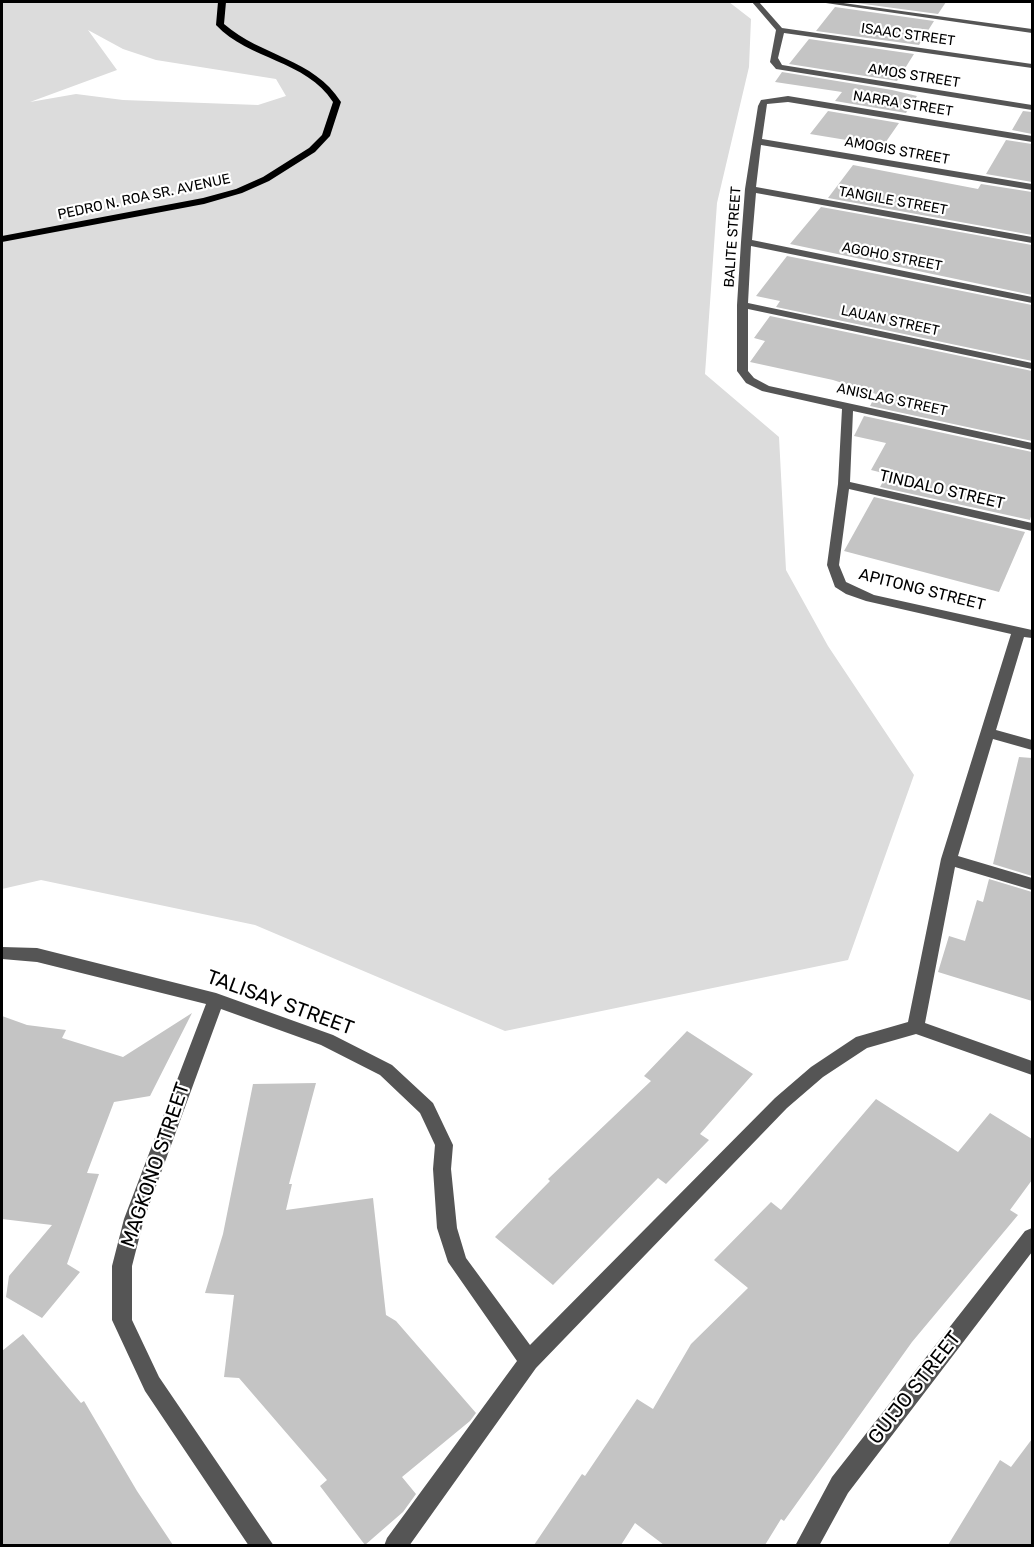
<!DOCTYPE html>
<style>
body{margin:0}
#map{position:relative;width:1034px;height:1547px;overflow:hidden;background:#fff;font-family:Rubik,sans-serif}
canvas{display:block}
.frame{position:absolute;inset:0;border:3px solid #000;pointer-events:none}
</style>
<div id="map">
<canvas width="1034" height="1547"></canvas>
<div class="frame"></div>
</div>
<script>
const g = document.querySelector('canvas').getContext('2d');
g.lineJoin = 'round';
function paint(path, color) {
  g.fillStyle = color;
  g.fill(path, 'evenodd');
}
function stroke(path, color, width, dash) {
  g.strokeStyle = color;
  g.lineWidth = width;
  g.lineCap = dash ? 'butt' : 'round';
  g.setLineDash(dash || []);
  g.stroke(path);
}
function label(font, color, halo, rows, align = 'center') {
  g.font = font + ' Rubik,sans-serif';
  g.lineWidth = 4.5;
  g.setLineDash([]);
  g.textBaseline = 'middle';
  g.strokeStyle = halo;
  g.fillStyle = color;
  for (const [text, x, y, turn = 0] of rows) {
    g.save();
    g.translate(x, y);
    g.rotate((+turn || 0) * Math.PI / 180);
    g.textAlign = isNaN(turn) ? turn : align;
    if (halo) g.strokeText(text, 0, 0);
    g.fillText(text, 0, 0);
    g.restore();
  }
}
paint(new Path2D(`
 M2 2H729L751 19 749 67 717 203 705 374 779 437 786 570 828 646 914 775 848 960 505 1031 255 925 41 880 2 889ZM88 30 123 49 156 60 276 79 286 96 258 105 123 100 76 94 30 102 117 70Z`), '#dcdcdc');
paint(new Path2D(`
 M849 2H946L938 14Z
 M835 7 934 21 919 45 816 31Z
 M809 39 914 54 897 81 789 64Z
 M782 72 892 90 917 96 906 113 835 101 842 92 775 82Z
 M828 111 899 123 883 146 810 134Z
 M1023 111 1032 112V134L1012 130Z
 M1006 140 1032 144V182L986 174Z
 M853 165 978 189 981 184 1032 192V235L828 198Z
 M821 207 1032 245V295L790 244Z
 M787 256 1032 305V361L776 307 780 301 756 296Z
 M770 316 1032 371V441L870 406 876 394 833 380 750 362 765 341 754 338Z
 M864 416 1032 452V513L1030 520 880 487 887 474 871 470 886 443 854 436Z
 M874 497 1025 532 999 592 844 551Z
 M1019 757 1032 758V876L993 864Z
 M989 879 1032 892V1001L938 972 949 936 965 941 977 900 983 902Z
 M192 1013 150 1096 114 1102 87 1173 99 1174 67 1264 80 1272 42 1318 6 1297 9 1276 52 1225 2 1219V1016L27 1025 66 1030 62 1038 123 1057Z
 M687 1031 753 1074 700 1134 709 1140 666 1184 658 1178 553 1285 495 1237 550 1181 548 1179 651 1081 644 1076Z
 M316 1083 289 1184H292L286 1210 373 1198 386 1315 396 1321 476 1413 470 1421 402 1477 416 1494 403 1512 365 1545 320 1486 327 1480 239 1378 224 1377 234 1295 205 1293 223 1234 253 1084Z
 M876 1099 958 1152 990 1113 1032 1139V1180L1010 1210 1018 1215 912 1342 784 1521 781 1519 765 1545H664L635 1523 621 1545H534L582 1474 585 1476 637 1399 653 1409 691 1344 748 1288 714 1260 771 1202 781 1210Z
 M23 1334 81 1403 84 1401 137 1491 173 1545H2V1351Z
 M1032 1439V1545H948L1000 1460 1011 1467Z`), '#c4c4c4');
const major = new Path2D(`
 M218 2H226L224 24C262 57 313 58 341 102L330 136 315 152 269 181 242 193 204 204 2 242V236L203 198 236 189 263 177 309 148 322 135 333 102C306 60 249 60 216 25Z`);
stroke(major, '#dbdbdb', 1);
paint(new Path2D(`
 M752 2H759L782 28 1032 64V68L784 33 778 58 782 65 1032 105V110L776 69 770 62 776 30Z
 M819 2H836L1032 29V33Z
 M788 96 1032 136V142L788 102 767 104 762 139 1032 184V190L761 145 756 187 1032 237V243L756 193 752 240 1032 297V303L751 246 748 303 1032 363V369L748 309V371L754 378 769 386 1032 443V450L853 411 850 482 1032 523V531L849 489 839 565 846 582 874 595 1032 630V638L1024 637 996 730 1032 740V750L993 739 958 856 1032 878V890L955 867 925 1023 1032 1061V1075L916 1034 867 1048 823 1077 787 1108 536 1368 409 1546H384L387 1538 517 1361 448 1262 437 1228 433 1169 435 1145 420 1113 380 1075 321 1045 221 1009 144 1219 132 1266V1320L159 1377 274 1546H249L145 1391 112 1320V1266L124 1219 206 1004 37 962 2 959V947L37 948 216 993 333 1035 392 1065 433 1103 453 1145 451 1169 457 1228 466 1258 530 1345 775 1098 811 1067 856 1037 908 1022 941 859 1011 634 866 601 846 594 835 587 827 565 838 484 842 409 762 391 746 383 737 371V305L741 242 745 189 758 106 761 100Z
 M1032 1228V1252L848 1493 819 1546H795L832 1477 1025 1231Z`), '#555');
paint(major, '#000');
label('14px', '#000', '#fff', [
 ["ISAAC STREET",908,35,8],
 ["AMOS STREET",914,76,9],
 ["NARRA STREET",903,104,9],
 ["AMOGIS STREET",897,151,10],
 ["PEDRO N. ROA SR. AVENUE",144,197,-12],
 ["TANGILE STREET",893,201,10],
 ["BALITE STREET",733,237,-86],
 ["AGOHO STREET",892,257,11],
 ["LAUAN STREET",890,321,12],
 ["ANISLAG STREET",892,400,12]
]);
label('16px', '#000', '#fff', [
 ["TINDALO STREET",942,490,13],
 ["APITONG STREET",922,590,14]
]);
label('20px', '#000', '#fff', [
 ["TALISAY STREET",280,1003,20],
 ["MAGKONO STREET",156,1165,-71],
 ["GUIJO STREET",915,1388,-52]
]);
</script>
